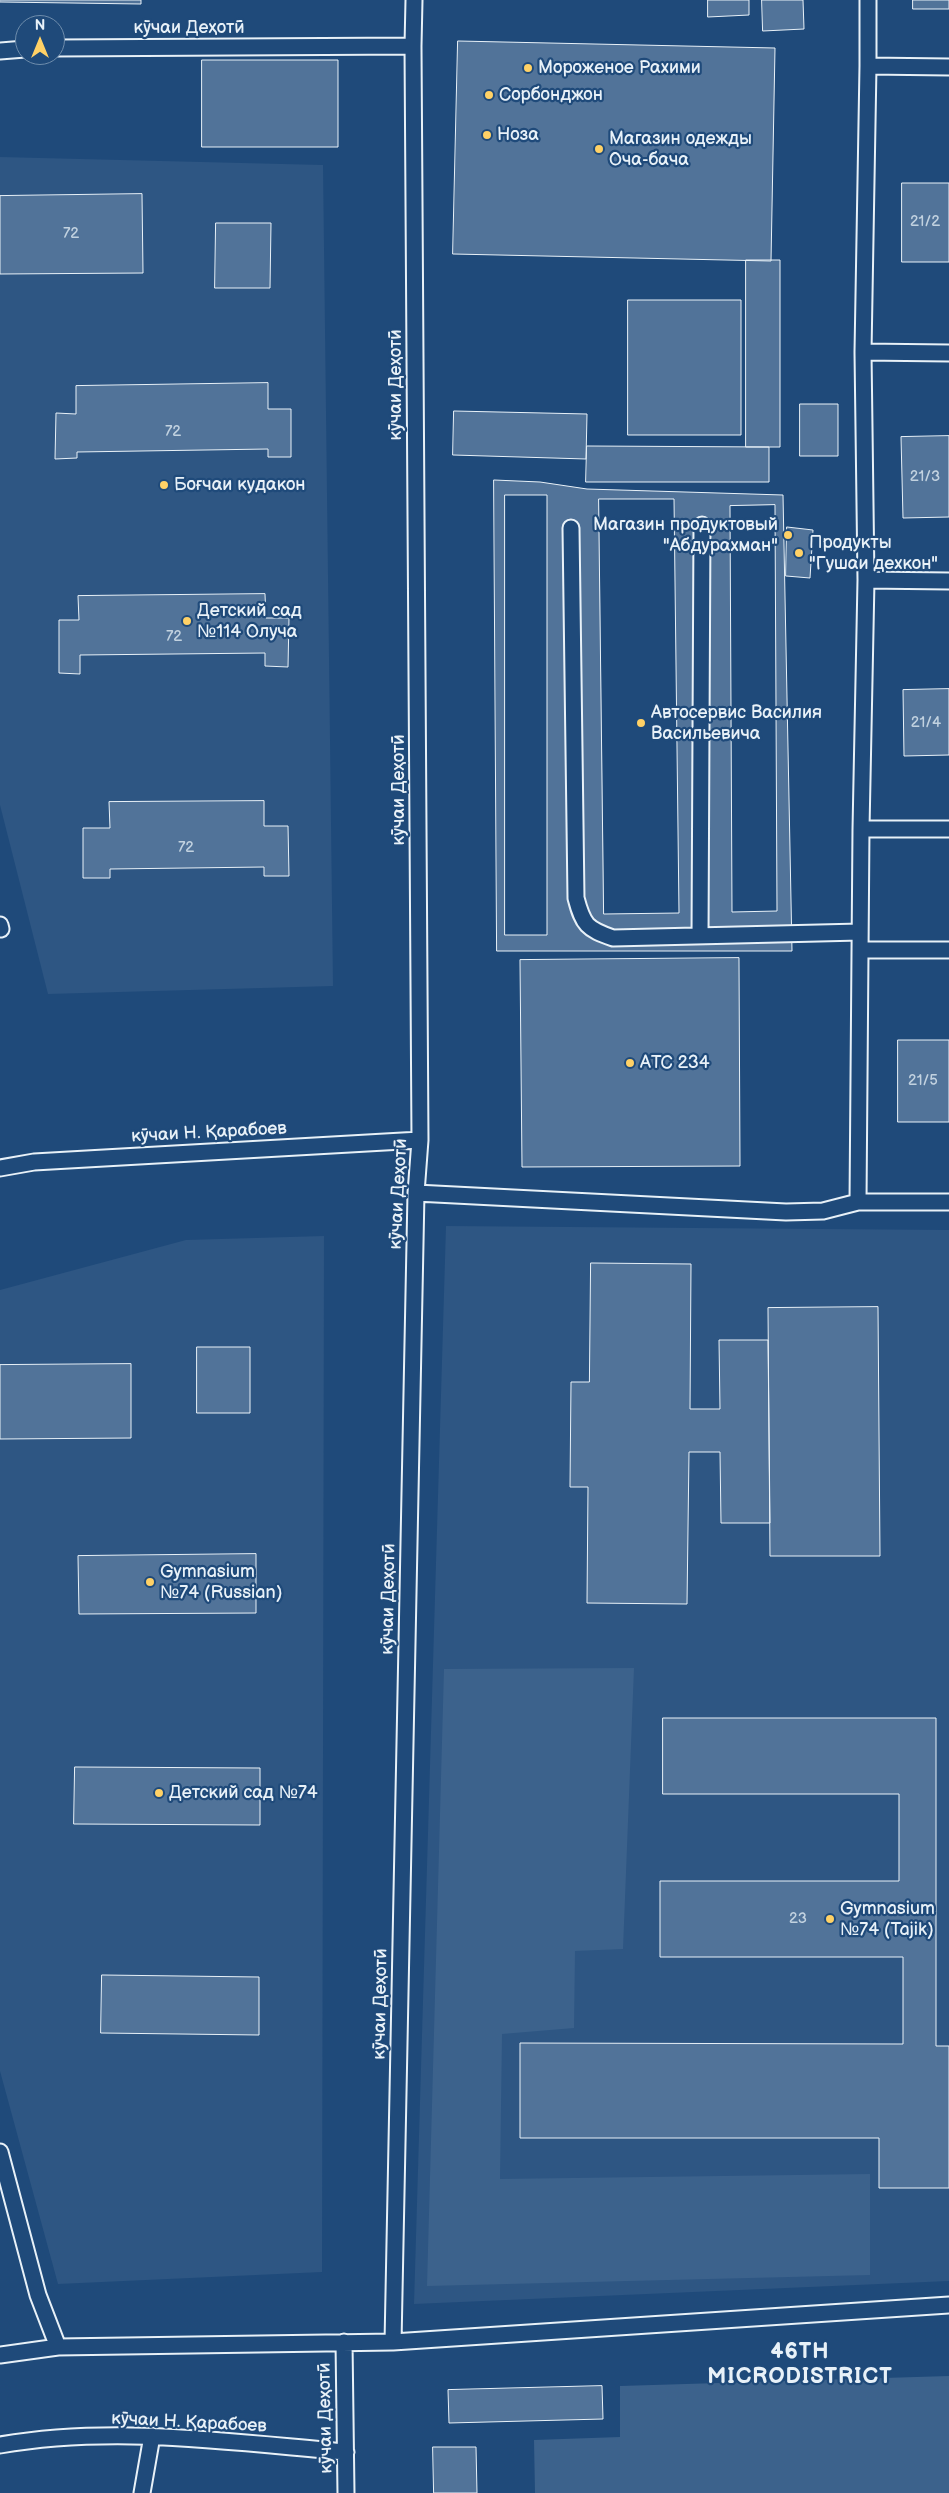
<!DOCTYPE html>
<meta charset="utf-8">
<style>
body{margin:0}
#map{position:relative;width:949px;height:2493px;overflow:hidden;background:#1f4a7a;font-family:"Balsamiq Sans",sans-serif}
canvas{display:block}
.north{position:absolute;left:15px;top:15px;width:50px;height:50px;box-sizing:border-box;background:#1f4a7a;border:1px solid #6f8dac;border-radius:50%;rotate:0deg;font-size:14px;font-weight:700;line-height:20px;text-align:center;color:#e8f1f8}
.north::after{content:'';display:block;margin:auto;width:18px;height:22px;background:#ffd166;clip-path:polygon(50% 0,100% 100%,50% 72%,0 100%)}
</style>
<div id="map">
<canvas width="949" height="2493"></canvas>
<div class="north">N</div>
</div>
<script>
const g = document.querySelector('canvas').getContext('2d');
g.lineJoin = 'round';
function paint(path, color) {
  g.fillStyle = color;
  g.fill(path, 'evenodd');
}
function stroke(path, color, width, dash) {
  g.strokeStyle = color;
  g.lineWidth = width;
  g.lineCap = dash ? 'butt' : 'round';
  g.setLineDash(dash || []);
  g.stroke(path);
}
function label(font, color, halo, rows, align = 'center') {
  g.font = font + ' "Balsamiq Sans",sans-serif';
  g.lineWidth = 4.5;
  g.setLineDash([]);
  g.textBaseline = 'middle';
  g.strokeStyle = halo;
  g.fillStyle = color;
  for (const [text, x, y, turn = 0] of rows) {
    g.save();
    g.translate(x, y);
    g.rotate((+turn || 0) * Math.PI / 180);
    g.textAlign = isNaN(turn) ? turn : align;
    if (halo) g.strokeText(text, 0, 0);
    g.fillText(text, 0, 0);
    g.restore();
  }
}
paint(new Path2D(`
 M0 157 323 165 333 986 48 994 0 805Z
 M446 1226 949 1230V2281L414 2304Z
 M324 1236 322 2272 58 2284 0 2071V1290L186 1240Z`), '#2e5683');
paint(new Path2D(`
 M634 1668 623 1949 575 1951 574 2028 502 2034 500 2179 870 2174V2275L427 2286 444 1669Z
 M949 2376V2493H535L534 2440 620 2437V2386Z`), '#3c628c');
const building = new Path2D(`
 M0 0H141V4L0 2Z
 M708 0H749V15L708 17Z
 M762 0H803L804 29 763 31Z
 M913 0H949V9H913Z
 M458 41 775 48 771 261 453 254Z
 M202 60H338V147H202Z
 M902 183H949V262H902Z
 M142 194 143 273 0 274V196Z
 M216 223H271L270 288H215Z
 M746 260H780V447H746Z
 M628 300H741V435H628Z
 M268 383V409H291V457H268V449L77 452V458L55 459 56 413 76 414V386Z
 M800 404H838V456H800Z
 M454 411 587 414 586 459 453 455Z
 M949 436V517L903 518 901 437Z
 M587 446 769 447V482H586Z
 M494 480 540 482 587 489 783 495 792 951H497Z
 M505 495H547V935H505Z
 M599 499H674L679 913 604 914Z
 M775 505 777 911 732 912 730 506Z
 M787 527 813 530 810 578 786 576Z
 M265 594 266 618H289L288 667 265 666V653L80 655V674L59 673V620H79L78 596Z
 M949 689V755L904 756 903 690Z
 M264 801V826H288L289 876H264V867L110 869V878H83V828H110L109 802Z
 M739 958 740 1166 522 1167 520 960Z
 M898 1040H949V1122H898Z
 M591 1263 691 1264 690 1409H720L719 1340H768L770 1523H721L720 1452H689L687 1604 587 1603 588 1487H570L571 1382H589Z
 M878 1307 880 1556H770L768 1308Z
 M197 1347H250V1413H197Z
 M131 1364V1438L0 1439V1365Z
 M256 1554V1613L79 1614 78 1556Z
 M663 1718H936V2046H949V2188H879V2138H520V2043L903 2044V1957H660V1881H899V1794H663Z
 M75 1767 260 1768V1825L74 1824Z
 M102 1975 259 1977V2035L101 2033Z
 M602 2386 603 2419 449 2423 448 2390Z
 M433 2447H476L477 2493H434Z`);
paint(building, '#517399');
stroke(building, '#e8f1f8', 1);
const service = new Path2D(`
 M868 0V66L949 67
 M55 48 413 46
 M0 51 25 49
 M863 352 949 353
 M571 528 576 898C583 925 587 929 613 938L860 932
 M866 580 949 581
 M861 829H949
 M0 925 1 929
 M700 936 702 525
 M860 950H949
 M0 1168 34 1162 420 1140
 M416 1193 786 1212 823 1211 858 1202H949
 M858 1202 861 829 866 580 863 352 868 66
 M0 2152 38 2295 58 2347
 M344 2342 346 2493
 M393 2342 416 1193 420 1140 413 46 414 0
 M0 2355 58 2347 393 2342 949 2305
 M0 2445C114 2425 231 2442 346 2452
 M142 2493 152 2436`);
stroke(service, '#e8f1f8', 19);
stroke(service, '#1f4a7a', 15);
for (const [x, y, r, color] of [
 [528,68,5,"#ffd166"],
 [489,95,5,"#ffd166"],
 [487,135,5,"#ffd166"],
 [599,149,5,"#ffd166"],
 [164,485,5,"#ffd166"],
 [788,535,5,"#ffd166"],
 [799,553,5,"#ffd166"],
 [187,621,5,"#ffd166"],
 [641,723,5,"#ffd166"],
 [630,1063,5,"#ffd166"],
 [150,1582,5,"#ffd166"],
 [159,1793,5,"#ffd166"],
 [830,1919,5,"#ffd166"]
]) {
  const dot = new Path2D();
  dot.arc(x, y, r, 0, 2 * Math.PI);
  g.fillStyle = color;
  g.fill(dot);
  stroke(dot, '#1f4a7a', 2);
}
label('15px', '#c2d2e0', null, [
 ["21/2",925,222],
 ["72",71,234],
 ["72",173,432],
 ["21/3",925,477],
 ["72",174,637],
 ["21/4",926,723],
 ["72",186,848],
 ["21/5",923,1081],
 ["23",798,1919]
]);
label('18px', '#e8f1f8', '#1f4a7a', [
 ["кӯчаи Деҳотӣ",189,28],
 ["кӯчаи Деҳотӣ",396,385,-90],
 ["кӯчаи Деҳотӣ",399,790,-90],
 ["кӯчаи Н. Қарабоев",209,1133,-3],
 ["кӯчаи Деҳотӣ",399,1194,-87],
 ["кӯчаи Деҳотӣ",389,1599,-89],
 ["кӯчаи Деҳотӣ",381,2004,-89],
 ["кӯчаи Деҳотӣ",326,2418,-91],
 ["кӯчаи Н. Қарабоев",189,2423,3]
]);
label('18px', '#e8f1f8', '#1f4a7a', [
 ["Мороженое Рахими",538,68],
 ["Сорбонджон",499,95],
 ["Ноза",497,135],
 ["Магазин одежды",609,139],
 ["Оча-бача",609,160],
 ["Боғчаи кудакон",174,485],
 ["Магазин продуктовый",778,525,"right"],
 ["\"Абдурахман\"",778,546,"right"],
 ["Продукты",809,543],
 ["\"Гушаи дехкон\"",809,564],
 ["Детский сад",197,611],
 ["№114 Олуча",197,632],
 ["Автосервис Василия",651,713],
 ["Васильевича",651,734],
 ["АТС 234",640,1063],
 ["Gymnasium",160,1572],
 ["№74 (Russian)",160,1593],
 ["Детский сад №74",169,1793],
 ["Gymnasium",840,1909],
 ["№74 (Tajik)",840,1930]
], 'left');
g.letterSpacing = '1px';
label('bold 22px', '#e8f1f8', '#1f4a7a', [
 ["46TH",800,2352],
 ["MICRODISTRICT",800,2377]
]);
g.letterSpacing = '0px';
</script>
